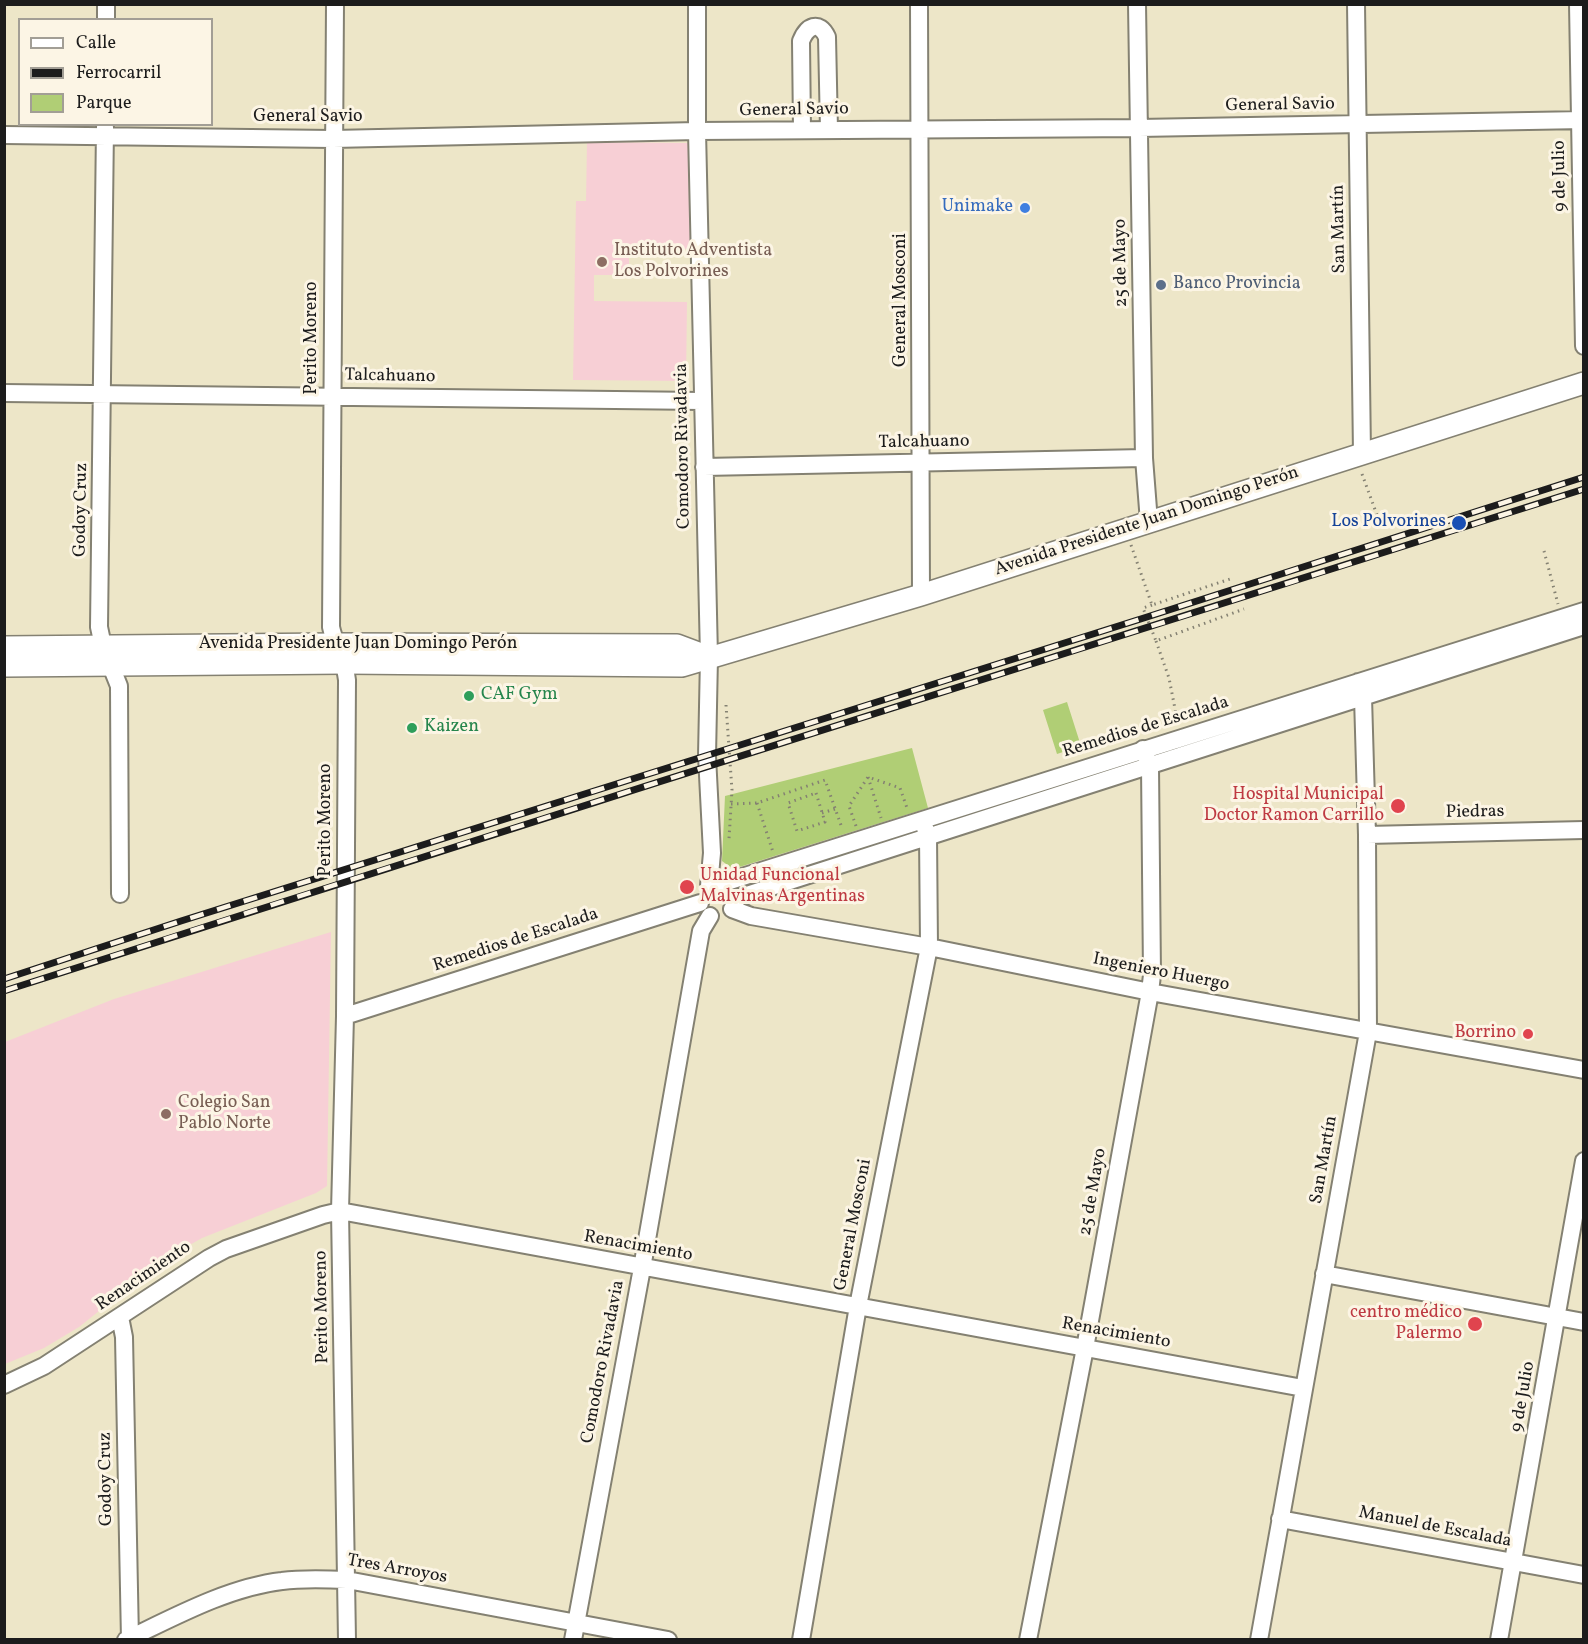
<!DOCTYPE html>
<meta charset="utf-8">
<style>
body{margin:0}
#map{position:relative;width:1588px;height:1644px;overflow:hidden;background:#ede6c8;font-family:Vollkorn,serif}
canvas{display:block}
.frame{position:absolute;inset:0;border:6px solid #1c1c1c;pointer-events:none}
.legend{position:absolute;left:18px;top:18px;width:195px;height:108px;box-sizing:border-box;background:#fcf5e5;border:2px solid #a29e95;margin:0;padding:8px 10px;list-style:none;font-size:18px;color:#1c1c1c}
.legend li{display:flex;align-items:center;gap:12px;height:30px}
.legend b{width:30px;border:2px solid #a29e95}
</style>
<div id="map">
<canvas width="1588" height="1644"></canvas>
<div class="frame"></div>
<ul class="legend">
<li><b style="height:8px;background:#fff"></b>Calle</li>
<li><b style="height:8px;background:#1c1c1c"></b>Ferrocarril</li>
<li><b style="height:16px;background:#b0ce75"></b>Parque</li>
</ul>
</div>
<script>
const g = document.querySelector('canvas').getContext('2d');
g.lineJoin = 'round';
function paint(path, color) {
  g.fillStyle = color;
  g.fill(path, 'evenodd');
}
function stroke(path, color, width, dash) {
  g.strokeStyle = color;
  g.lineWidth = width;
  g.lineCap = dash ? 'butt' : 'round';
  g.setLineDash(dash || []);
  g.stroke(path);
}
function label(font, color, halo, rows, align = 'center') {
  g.font = font + ' Vollkorn,serif';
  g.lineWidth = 6;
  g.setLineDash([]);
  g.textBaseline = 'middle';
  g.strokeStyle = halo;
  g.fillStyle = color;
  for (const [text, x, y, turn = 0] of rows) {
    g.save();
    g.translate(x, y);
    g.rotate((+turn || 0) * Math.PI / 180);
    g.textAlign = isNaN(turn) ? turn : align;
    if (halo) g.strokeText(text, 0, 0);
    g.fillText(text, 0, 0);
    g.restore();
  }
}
paint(new Path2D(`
 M587 142 691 143 690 249 629 248V275H594V301L687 302 686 381 573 380 576 201H586Z
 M331 932 327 1186 316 1193 202 1238 163 1260 79 1327 44 1348 5 1364V1042L114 999Z`), '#f7cfd5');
paint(new Path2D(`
 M1067 702 1081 746 1057 754 1043 710Z
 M912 748 928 808 733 869 722 861 725 796Z`), '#b0ce75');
const minor = new Path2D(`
 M335 4 331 627C335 646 345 660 347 680L345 1016 340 1211 347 1640
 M697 4V131L709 657 707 756 712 853 709 886
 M919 4 921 595
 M1137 4 1144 458 1149 522
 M1356 4 1362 453
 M1578 4 1584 346
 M106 20V4
 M105 127 99 627 103 646 119 686 120 894
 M802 130 801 41C807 26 819 20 827 37L829 130
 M4 135 333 139 697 131 1139 128 1584 120
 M4 393 702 401
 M704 467 1144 458
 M1367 835 1584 830
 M720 884 1584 611
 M734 899 1584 626
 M732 909 751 916 929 947 1150 992 1584 1070
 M345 1016 700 903
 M1324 1274 1584 1322
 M120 1317 124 1337 130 1640
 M4 1385 44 1366 209 1258 226 1249 323 1215 340 1211 1303 1388
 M1280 1519 1584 1575
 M126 1640C174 1617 229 1587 282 1581 303 1578 325 1579 347 1580L668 1640
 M573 1640 642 1268 701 931 710 916
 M801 1640 858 1306 929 947 928 835 925 828
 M1028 1640 1085 1348 1150 992 1152 975 1150 766 1143 749
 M1259 1640 1368 1032 1367 835 1363 697 1358 682
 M1499 1640 1584 1161`);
const major = new Path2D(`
 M4 647 335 644 677 645 709 657
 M4 666 345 663 682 666 921 595 1584 383`);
stroke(minor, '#848172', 20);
stroke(major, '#848172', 24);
stroke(new Path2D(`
 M1362 474 1381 526
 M1131 545 1152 605 1233 578
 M1544 551 1558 604
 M1152 605 1143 608 1156 641 1244 609
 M1156 641 1169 678 1177 719 1172 724
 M726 705 732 790 729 839
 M868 777 881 818
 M816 793 825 822 797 831 788 803Z
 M757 803 773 852
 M731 804 757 803 825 780 842 828
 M822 813 835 809
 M856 826 849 806 868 777 900 788 907 808`), '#848172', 3, [1.5, 4.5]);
stroke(minor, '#fff', 16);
stroke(major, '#fff', 21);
const rail = new Path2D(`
 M4 979 181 921 1147 617 1584 477
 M4 991C530 821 1057 657 1584 489`);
stroke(rail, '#1c1c1c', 7);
stroke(rail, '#fcf5e5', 4.5, [14]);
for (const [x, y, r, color] of [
 [1025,208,6,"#3f7fe0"],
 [602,262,6,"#8d6e63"],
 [1161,285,6,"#5c6f8a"],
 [1459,523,8,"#1a4fb4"],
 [469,696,6,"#2e9e5b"],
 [412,728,6,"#2e9e5b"],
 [1398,806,8,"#e0444e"],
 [687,887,8,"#e0444e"],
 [1528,1034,6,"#e0444e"],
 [166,1114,6,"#8d6e63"],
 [1475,1324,8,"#e0444e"]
]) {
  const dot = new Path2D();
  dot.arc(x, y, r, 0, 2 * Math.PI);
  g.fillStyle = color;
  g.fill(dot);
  stroke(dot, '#fcf5e5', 2);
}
label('18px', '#1c1c1c', '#fcf5e5', [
 ["General Savio",1280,106,-1],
 ["General Savio",794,111,-1],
 ["General Savio",308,118],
 ["9 de Julio",1561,176,-91],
 ["San Martín",1340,229,-91],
 ["25 de Mayo",1122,263,-91],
 ["General Mosconi",902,300,-90],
 ["Perito Moreno",313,338,-90],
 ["Talcahuano",390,377,1],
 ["Talcahuano",924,443,-1],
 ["Comodoro Rivadavia",684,446,-91],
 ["Godoy Cruz",82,510,-89],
 ["Avenida Presidente Juan Domingo Perón",1147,522,-18],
 ["Avenida Presidente Juan Domingo Perón",358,645],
 ["Remedios de Escalada",1146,728,-17],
 ["Piedras",1475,813,-1],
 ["Perito Moreno",327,820,-90],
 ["Remedios de Escalada",516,941,-18],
 ["Ingeniero Huergo",1161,973,11],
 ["San Martín",1325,1160,-80],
 ["25 de Mayo",1094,1192,-80],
 ["General Mosconi",854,1225,-79],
 ["Renacimiento",638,1247,10],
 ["Renacimiento",144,1277,-34],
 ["Perito Moreno",323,1307,-91],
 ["Renacimiento",1116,1334,10],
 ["Comodoro Rivadavia",604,1362,-79],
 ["9 de Julio",1524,1397,-80],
 ["Godoy Cruz",107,1479,-91],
 ["Manuel de Escalada",1435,1528,11],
 ["Tres Arroyos",397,1570,10]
]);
label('18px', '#366cbe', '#fcf5e5', [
 ["Unimake",1013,208]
], 'right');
label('18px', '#785e54', '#fcf5e5', [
 ["Instituto Adventista",614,252],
 ["Los Polvorines",614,273],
 ["Colegio San",178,1104],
 ["Pablo Norte",178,1125]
], 'left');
label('18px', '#4e5e75', '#fcf5e5', [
 ["Banco Provincia",1173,285]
], 'left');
label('18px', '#164399', '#fcf5e5', [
 ["Los Polvorines",1446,523]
], 'right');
label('18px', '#27864d', '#fcf5e5', [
 ["CAF Gym",481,696],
 ["Kaizen",424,728]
], 'left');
label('18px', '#be3a42', '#fcf5e5', [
 ["Hospital Municipal",1384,796],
 ["Doctor Ramon Carrillo",1384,817],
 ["Unidad Funcional",700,877,"left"],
 ["Malvinas Argentinas",700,898,"left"],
 ["Borrino",1516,1034],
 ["centro médico",1462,1314],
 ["Palermo",1462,1335]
], 'right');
</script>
